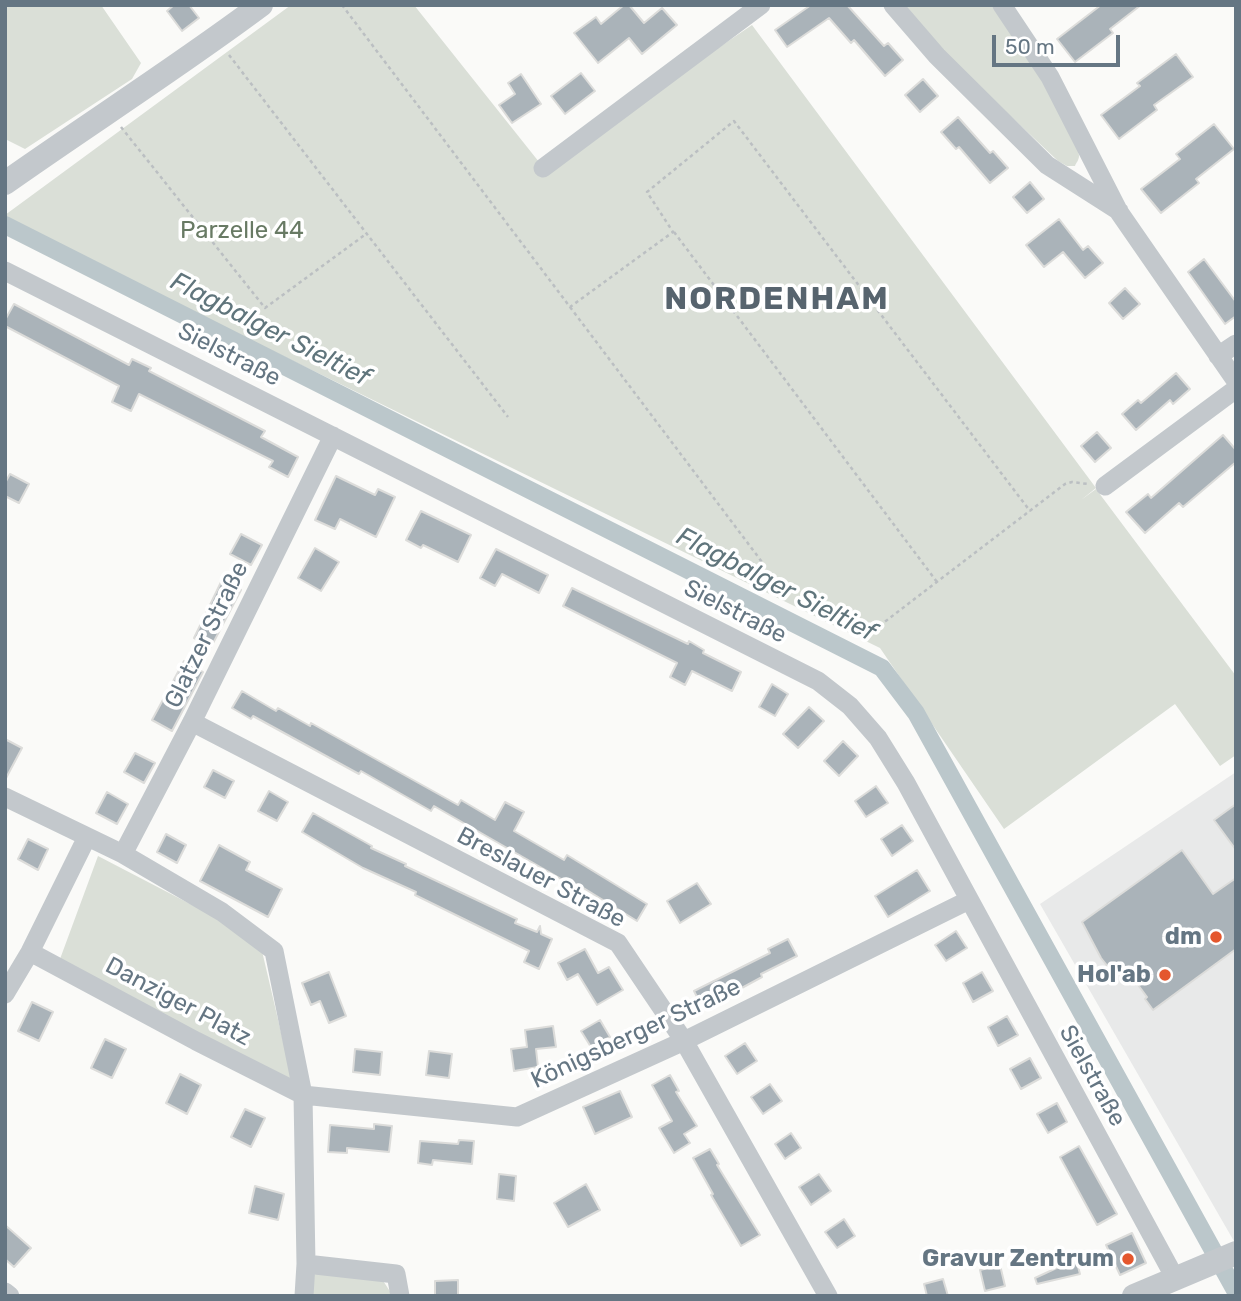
<!DOCTYPE html>
<meta charset="utf-8">
<style>
body{margin:0}
#map{position:relative;width:1241px;height:1301px;overflow:hidden;background:#fafaf8;font-family:Rubik,sans-serif}
canvas{display:block}
.frame{position:absolute;inset:0;border:7px solid #657683;pointer-events:none}
.scale{position:absolute;left:992px;top:35px;width:128px;height:32px;box-sizing:border-box;border:4px solid #657683;border-top:0;padding-left:9px;font-size:21px;line-height:24px;white-space:nowrap;color:#657683;-webkit-text-stroke:5px #fff;paint-order:stroke}
</style>
<div id="map">
<canvas width="1241" height="1301"></canvas>
<div class="frame"></div>
<div class="scale">50 m</div>
</div>
<script>
const g = document.querySelector('canvas').getContext('2d');
g.lineJoin = 'round';
function paint(path, color) {
  g.fillStyle = color;
  g.fill(path, 'evenodd');
}
function stroke(path, color, width, dash) {
  g.strokeStyle = color;
  g.lineWidth = width;
  g.lineCap = dash ? 'butt' : 'round';
  g.setLineDash(dash || []);
  g.stroke(path);
}
function label(font, color, halo, rows, align = 'center') {
  g.font = font + ' Rubik,sans-serif';
  g.lineWidth = 7;
  g.setLineDash([]);
  g.textBaseline = 'middle';
  g.strokeStyle = halo;
  g.fillStyle = color;
  for (const [text, x, y, turn = 0] of rows) {
    g.save();
    g.translate(x, y);
    g.rotate((+turn || 0) * Math.PI / 180);
    g.textAlign = isNaN(turn) ? turn : align;
    if (halo) g.strokeText(text, 0, 0);
    g.fillText(text, 0, 0);
    g.restore();
  }
}
paint(new Path2D(`
 M1236 772V1242L1235 1243 1040 904Z`), '#e8e9e9');
paint(new Path2D(`
 M5 5H101L141 63 132 79 25 149 5 139Z
 M291 5H414L543 167 752 25 1096 488 1081 500 1096 489 1236 676V755L1220 766 1175 704 1004 829 880 648 5 220V215Z
 M901 5H992C1009 27 1081 133 1079 156 1079 160 1076 163 1075 166H1067L1058 161 944 53Z
 M98 856 246 933 262 951 291 1075 290 1085 60 959Z
 M324 1269 380 1276 391 1293 389 1296H308V1279Z`), '#dadfd7');
stroke(new Path2D(`
 M5 225 882 668 916 713 1236 1292`), '#bbc7cb', 18);
const building = new Path2D(`
 M174 5H189L199 18 182 31 167 11Z
 M624 5H629L644 23 662 8 677 25 642 54 629 38 598 63 574 33 596 17 601 24Z
 M811 5H847L884 46 888 43 903 60 885 76 854 40 851 43 829 18 787 47 775 30Z
 M1101 5H1141L1110 29 1113 33 1075 62 1057 39Z
 M1176 54 1193 77 1154 105 1157 110 1119 139 1101 115 1140 86 1137 83Z
 M581 73 595 91 565 114 551 96Z
 M521 74 541 104 512 123 499 105 515 94 508 83Z
 M923 79 938 96 920 112 905 95Z
 M958 117 990 153 993 151 1008 168 990 183 959 147 956 149 941 132Z
 M1214 124 1234 149 1196 179 1199 183 1161 213 1141 189 1180 159 1176 154Z
 M1030 182 1044 199 1027 213 1013 197Z
 M1059 219 1083 250 1088 246 1103 263 1085 278 1063 252 1044 267 1026 245Z
 M1204 259 1236 302V316L1225 324 1188 272Z
 M1125 288 1140 304 1123 319 1109 303Z
 M14 304 129 365 132 359 151 368 149 371 265 431 261 437 298 457 288 477 269 467 273 461 139 394 131 411 112 402 119 386 5 326V320Z
 M1176 373 1190 389 1173 404 1170 400 1136 430 1122 414 1138 400 1141 403Z
 M1097 432 1111 448 1095 462 1081 446Z
 M1223 435 1236 450V462L1183 507 1179 503 1145 533 1126 512 1148 494 1151 498Z
 M10 474 29 484 19 503 5 496V483Z
 M336 476 375 495 378 489 395 497 376 537 340 519 335 529 315 520Z
 M421 511 471 535 458 562 423 545 421 548 406 540Z
 M241 534 262 545 251 565 230 554Z
 M315 548 339 562 321 591 298 578Z
 M496 549 548 575 539 593 502 574 495 586 480 578Z
 M222 580 241 590 211 647 194 638Z
 M572 588 688 644 689 641 704 650 703 653 741 672 732 691 692 671 685 685 670 677 677 663 563 606Z
 M184 661 203 672 172 731 152 720Z
 M772 684 788 694 775 716 759 707Z
 M242 691 276 711 278 708 310 726 311 723 458 805 461 800 495 820 505 802 524 812 514 831 564 860 567 855 647 904 637 921 577 884 575 887 434 806 431 811 361 771 359 774 253 716 251 719 232 708Z
 M809 707 824 721 798 748 783 734Z
 M5 739 22 748 5 780Z
 M843 741 858 756 839 776 824 761Z
 M135 753 155 763 144 783 124 772Z
 M213 770 234 781 225 798 204 787Z
 M876 786 888 803 866 817 855 801Z
 M269 791 288 802 277 821 258 811Z
 M107 792 128 804 117 824 96 813Z
 M1236 804V850L1214 820Z
 M313 813 372 846 371 848 406 864 405 866 517 919 515 923 537 932 540 926 541 934 552 939 539 969 524 962 529 951 525 949 415 895 416 892 363 868 302 832Z
 M902 825 913 841 892 856 881 839Z
 M166 834 186 845 177 863 157 852Z
 M28 839 48 849 38 870 18 859Z
 M219 845 250 862 246 870 282 889 268 917 200 881Z
 M1182 850 1213 894 1236 878V949L1153 1010 1145 999 1147 997 1124 966 1113 973 1101 958 1082 922Z
 M917 870 930 891 888 917 875 896Z
 M697 883 711 904 680 923 667 901Z
 M956 931 967 948 946 961 935 945Z
 M788 939 797 956 761 974 762 977 703 1009 694 991 770 953 768 949Z
 M585 949 598 973 609 967 623 990 597 1005 578 974 567 980 558 963Z
 M329 972 346 1016 329 1023 320 1001 311 1005 302 983Z
 M982 972 993 991 973 1002 963 983Z
 M32 1002 53 1012 39 1041 18 1031Z
 M1007 1016 1018 1035 998 1046 988 1027Z
 M600 1020 610 1037 591 1047 581 1031Z
 M553 1026 556 1047 536 1049 538 1067 514 1071 511 1049 527 1047 525 1030Z
 M105 1039 126 1049 112 1078 91 1068Z
 M745 1043 757 1061 737 1074 725 1056Z
 M355 1049 382 1052 380 1075 353 1072Z
 M429 1051 452 1054 449 1078 426 1075Z
 M1030 1058 1041 1078 1021 1089 1010 1069Z
 M180 1074 201 1085 187 1114 166 1103Z
 M670 1075 679 1091 676 1092 697 1126 684 1134 690 1143 674 1153 659 1128 672 1121 652 1085Z
 M770 1084 782 1101 763 1114 751 1097Z
 M620 1091 632 1117 595 1134 583 1107Z
 M1057 1103 1067 1122 1048 1133 1037 1114Z
 M245 1109 265 1118 251 1147 231 1137Z
 M374 1124 392 1126 389 1152 347 1148V1153L328 1152 330 1125 374 1129Z
 M791 1133 801 1148 785 1159 775 1144Z
 M459 1140 474 1141 472 1164 433 1160 432 1165 418 1163 420 1141 458 1144Z
 M1079 1146 1117 1214 1097 1225 1060 1157Z
 M710 1149 719 1164 717 1165 760 1235 741 1246 711 1195 713 1194 693 1158Z
 M499 1174 516 1176 514 1201 497 1199Z
 M819 1174 831 1191 811 1205 799 1187Z
 M586 1184 600 1210 568 1227 554 1203Z
 M255 1186 284 1194 278 1220 249 1213Z
 M844 1219 855 1236 837 1248 825 1232Z
 M5 1225 31 1248 14 1267 5 1259Z
 M1132 1233 1146 1263 1120 1275 1106 1245Z
 M1076 1259 1080 1274 1037 1284 1035 1278Z
 M1000 1265 1005 1286 985 1291 980 1270Z
 M943 1279 948 1296H927L924 1284Z
 M458 1280V1296H435V1281Z`);
paint(building, '#aab3b9');
stroke(building, '#dcdcda', 2);
stroke(new Path2D(`
 M342 5 570 307 673 232 647 192 734 121 1030 511
 M229 55 508 417
 M121 127 265 308 366 234
 M674 232 937 582
 M570 307 762 562
 M874 630 1065 484 1072 482 1088 484`), '#bbbfc2', 2.5, [3.5, 3.5]);
stroke(new Path2D(`
 M893 5 937 56 1047 165 1119 211
 M1002 5 1050 77 1119 212 1236 381
 M543 168 761 5
 M5 271 818 681 850 706 878 738 906 783 1175 1278
 M1218 356 1236 344
 M1105 486 1236 389
 M192 722 618 943 684 1041 828 1296
 M5 797 123 854 222 912 274 951 303 1095 306 1264 304 1296
 M123 854 192 722 333 436
 M30 952 196 1041 303 1095 517 1117 684 1041 969 900
 M5 994 30 952 87 837
 M306 1264 396 1274 400 1296
 M5 1292 10 1296`), '#c3c8cc', 19);
stroke(new Path2D(`
 M5 183C90 123 178 67 261 5
 M1134 1296 1236 1253`), '#c3c8cc', 24);
for (const [x, y, r, color] of [
 [1216,937,7,"#e4572e"],
 [1165,975,7,"#e4572e"],
 [1128,1259,7,"#e4572e"]
]) {
  const dot = new Path2D();
  dot.arc(x, y, r, 0, 2 * Math.PI);
  g.fillStyle = color;
  g.fill(dot);
  stroke(dot, '#fff', 2.5);
}
label('24px', '#687a64', '#fff', [
 ["Parzelle 44",242,231]
]);
label('24px', '#657683', '#fff', [
 ["Sielstraße",229,355,27],
 ["Sielstraße",735,612,27],
 ["Glatzer Straße",207,635,-64],
 ["Breslauer Straße",541,878,28],
 ["Danziger Platz",178,1002,28],
 ["Königsberger Straße",636,1034,-25],
 ["Sielstraße",1092,1076,61]
]);
label('bold 24px', '#657683', '#fff', [
 ["dm",1202,937],
 ["Hol'ab",1151,975],
 ["Gravur Zentrum",1114,1259]
], 'right');
label('italic 26px', '#60757c', '#fff', [
 ["Flagbalger Sieltief",270,330,27],
 ["Flagbalger Sieltief",776,585,27]
]);
g.letterSpacing = '2px';
label('bold 32px', '#57646e', '#fff', [
 ["NORDENHAM",777,300]
]);
g.letterSpacing = '0px';
</script>
